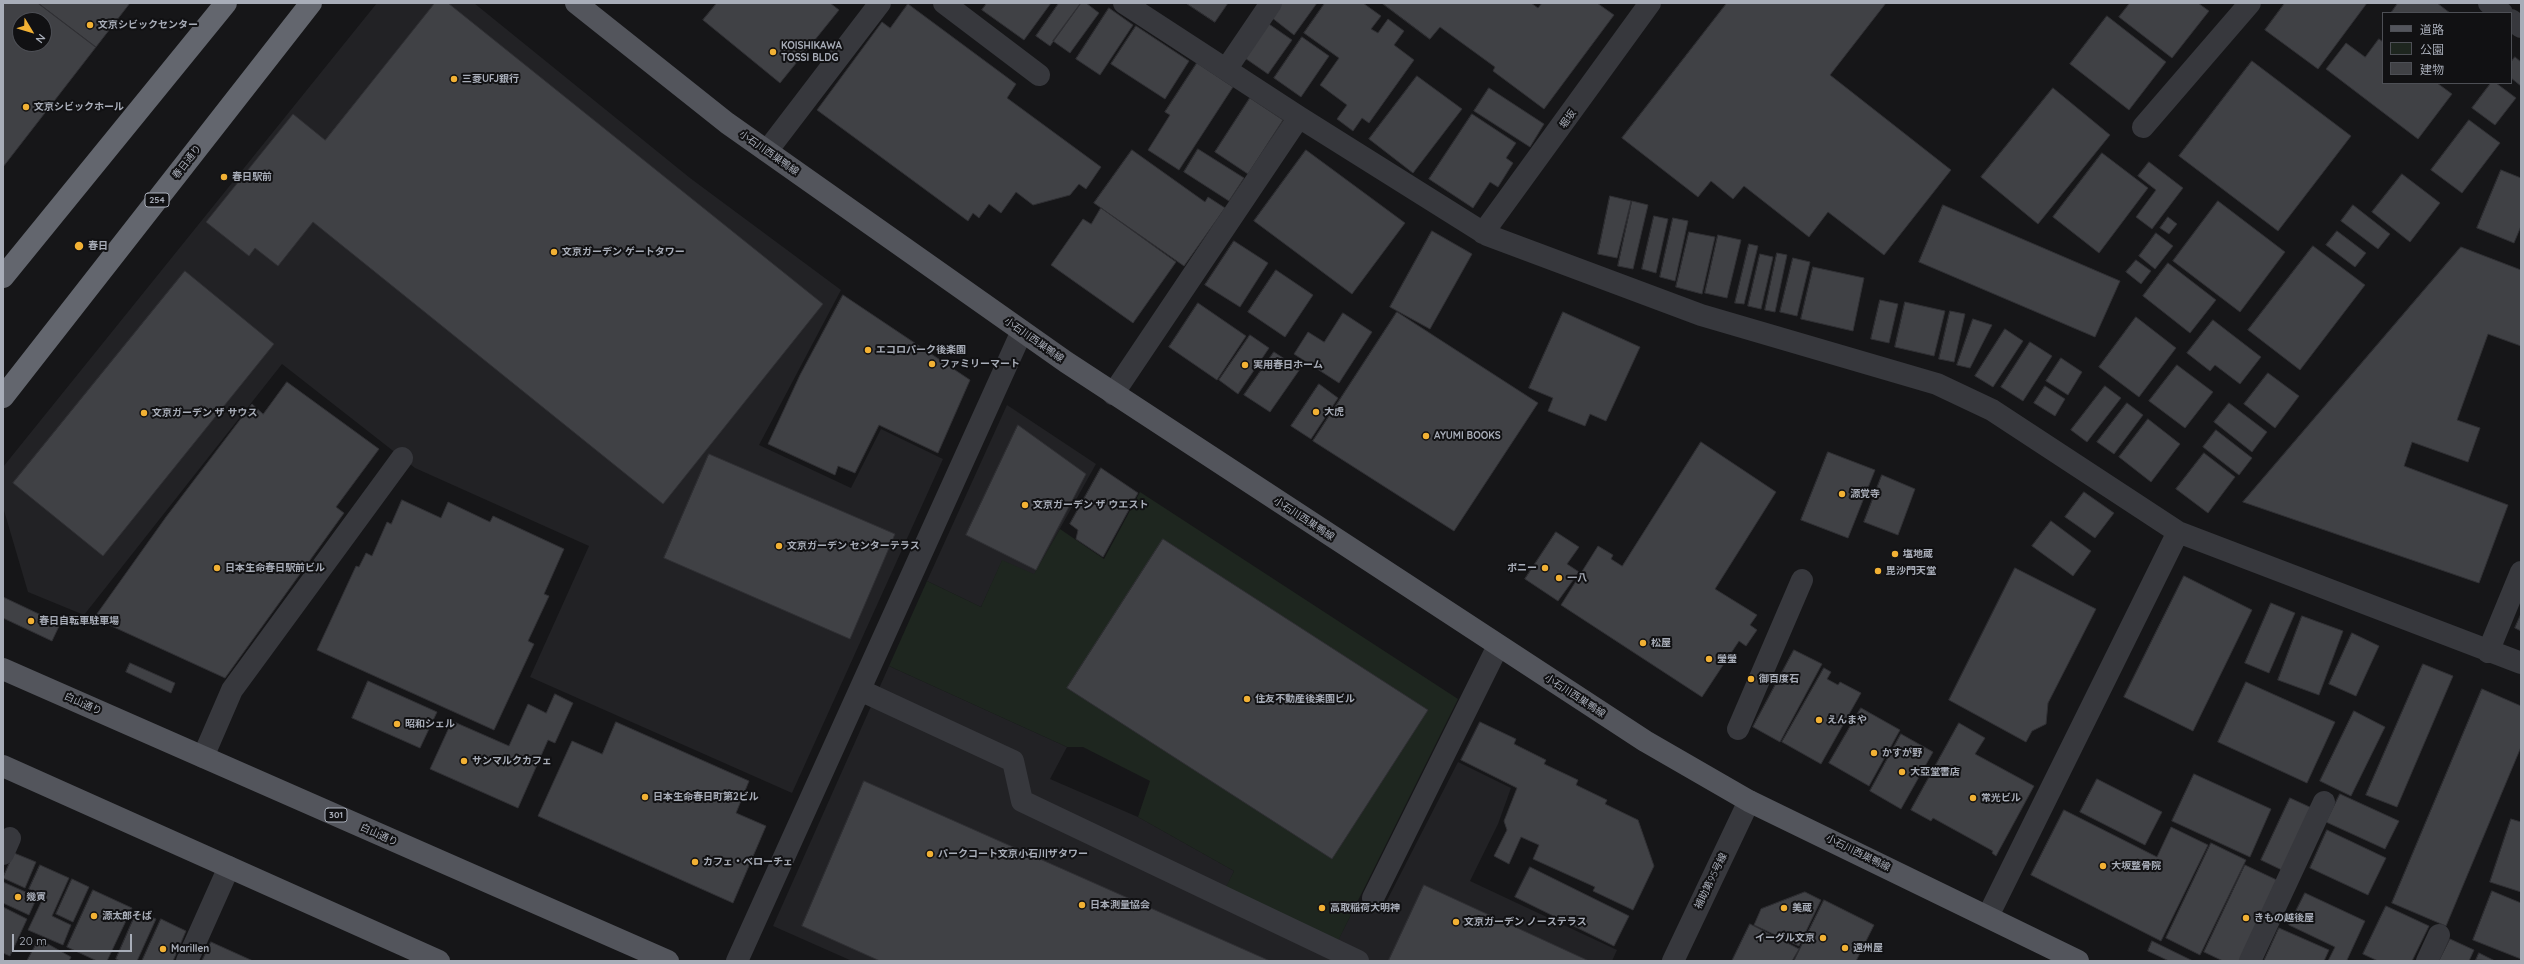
<!DOCTYPE html>
<meta charset="utf-8">
<style>
body{margin:0}
#map{position:relative;width:2524px;height:964px;overflow:hidden;background:#161618;font-family:Quicksand,"Noto Sans JP",sans-serif}
canvas{display:block}
.frame{position:absolute;inset:0;border:4px solid #a8adb8;pointer-events:none}
.legend{position:absolute;left:2382px;top:12px;width:130px;height:72px;box-sizing:border-box;background:#111113;border:1px solid #4d4f55;margin:0;padding:5px 7px;list-style:none;font-size:12px;color:#a8adb8}
.legend li{display:flex;align-items:center;gap:8px;height:20px}
.legend b{width:20px;border:1px solid #4d4f55}
.north{position:absolute;left:12px;top:12px;width:40px;height:40px;box-sizing:border-box;background:#111113;border:1px solid #4d4f55;border-radius:50%;rotate:128deg;font-size:11px;font-weight:700;line-height:16px;text-align:center;color:#a8adb8}
.north::after{content:'';display:block;margin:auto;width:14px;height:18px;background:#f2b134;clip-path:polygon(50% 0,100% 100%,50% 72%,0 100%)}
.scale{position:absolute;left:12px;top:934px;width:120px;height:18px;box-sizing:border-box;border:2px solid #a8adb8;border-top:0;padding-left:5px;font-size:12px;line-height:14px;white-space:nowrap;color:#a8adb8;-webkit-text-stroke:3px #111113;paint-order:stroke}
</style>
<div id="map">
<canvas width="2524" height="964"></canvas>
<div class="frame"></div>
<ul class="legend">
<li><b style="height:5px;background:#53555c"></b>道路</li>
<li><b style="height:11px;background:#1e261f"></b>公園</li>
<li><b style="height:11px;background:#404145"></b>建物</li>
</ul>
<div class="north">N</div>
<div class="scale">20 m</div>
</div>
<script>
const g = document.querySelector('canvas').getContext('2d');
g.lineJoin = 'round';
function paint(path, color) {
  g.fillStyle = color;
  g.fill(path, 'evenodd');
}
function stroke(path, color, width, dash) {
  g.strokeStyle = color;
  g.lineWidth = width;
  g.lineCap = dash ? 'butt' : 'round';
  g.setLineDash(dash || []);
  g.stroke(path);
}
function label(font, color, halo, rows, align = 'center') {
  g.font = font + ' Quicksand,"Noto Sans JP",sans-serif';
  g.lineWidth = 4;
  g.setLineDash([]);
  g.textBaseline = 'middle';
  g.strokeStyle = halo;
  g.fillStyle = color;
  for (const [text, x, y, turn = 0] of rows) {
    g.save();
    g.translate(x, y);
    g.rotate((+turn || 0) * Math.PI / 180);
    g.textAlign = isNaN(turn) ? turn : align;
    if (halo) g.strokeText(text, 0, 0);
    g.fillText(text, 0, 0);
    g.restore();
  }
}
paint(new Path2D(`
 M377 3H474L690 178 841 290 759 445 851 488 881 429 943 459 792 793 530 677 589 546 415 468 282 364 84 615 28 592 3 507V467Z
 M1007 405 1096 464 1034 575 1002 561 981 607 927 581Z
 M889 666 1067 747 1050 779 1138 817 1234 871 1224 893 1334 948 1358 901 1381 912 1458 762 1511 788 1498 824 1470 881 1617 950 1612 961H852L773 926Z`), '#222225');
paint(new Path2D(`
 M1140 492 1458 699 1334 949 1223 893 1234 871 1138 817 1150 781 1083 747H1067L889 666 927 581 981 607 1002 560 1034 574 1060 529 1104 559ZM1163 539 1428 710 1332 859 1067 688Z`), '#1e261f');
const building = new Path2D(`
 M3 3H38L96 47 3 167ZM20 20H44V44H20Z
 M38 3H130L96 47Z
 M435 3H448L823 304 663 504 313 222 278 266 255 248 249 256 206 222 293 114 325 140Z
 M717 3H830L839 10 780 83 703 20Z
 M987 3H1051L1024 40 982 10Z
 M1059 3H1081L1050 46 1036 36Z
 M1081 3H1086L1099 13 1070 53 1053 41Z
 M1186 3H1228L1215 22Z
 M1281 3H1317L1294 35 1271 17Z
 M1325 3H1363L1381 16 1371 29 1378 33 1388 19 1404 31 1394 45 1414 60 1369 123 1362 118 1353 131 1337 119 1347 105 1320 85 1339 58 1304 33Z
 M1382 3H1531L1538 8 1542 3H1597L1614 15 1544 109 1493 71 1495 67 1440 27 1430 39Z
 M1727 3H1886L1830 75 1951 170 1884 255 1828 212 1809 237 1744 186 1733 199 1711 181 1698 197 1622 138Z
 M2130 3H2198L2209 11 2172 58 2119 17Z
 M2285 3H2367L2318 69 2265 30Z
 M2398 3H2437L2450 13H2391Z
 M908 4 1016 84 1007 98 1101 167 1086 189 1079 184 1070 195 1033 205 1016 192 1001 213 989 204 979 218 973 213 968 221 817 110 882 22 890 28Z
 M1109 8 1133 25 1100 75 1076 59Z
 M2107 16 2166 62 2129 110 2070 64Z
 M1266 22 1292 40 1268 74 1242 56Z
 M1136 26 1189 61 1165 99 1111 64Z
 M1302 37 1329 56 1301 97 1274 78Z
 M2379 39 2383 42V83H2437L2452 94 2418 139 2326 69 2346 43 2365 57Z
 M2515 57 2521 62V86L2511 78V62Z
 M2252 61 2351 136 2278 231 2179 156Z
 M1197 63 1233 87 1179 170 1148 150 1170 115 1165 112Z
 M1417 76 1462 109 1413 173 1369 139Z
 M2491 83H2496L2516 98 2495 125 2472 108Z
 M1489 88 1544 124 1530 147 1474 111Z
 M2053 88 2110 135 2038 224 1981 177Z
 M1250 98 1283 120 1248 174 1215 152Z
 M1472 114 1516 143 1506 158 1513 163 1498 187 1490 182 1473 208 1429 179Z
 M2469 120 2500 143 2462 193 2431 170Z
 M1198 149 1244 178 1229 201 1184 172Z
 M1132 150 1205 202 1208 197 1225 208 1184 266 1094 203Z
 M1306 150 1405 223 1352 294 1254 221Z
 M2102 153 2148 188 2099 253 2053 217Z
 M2149 162 2183 188 2152 229 2136 217 2156 190 2138 176Z
 M2501 170 2521 178V226L2514 243 2477 228Z
 M2402 174 2440 203 2410 242 2372 212Z
 M1610 196 1631 201 1617 258 1598 254Z
 M1632 201 1648 205 1633 269 1618 266Z
 M2218 201 2285 252 2240 312 2173 261Z
 M1943 205 2120 281 2095 337 1919 262Z
 M2353 205 2390 234 2378 249 2341 221Z
 M1101 208 1176 262 1133 323 1051 265 1083 219 1091 224Z
 M1654 216 1668 219 1656 273 1642 269Z
 M2168 217 2177 224 2169 234 2160 228Z
 M1673 218 1688 221 1675 281 1660 277Z
 M1432 231 1472 254 1430 329 1390 307Z
 M2337 231 2366 253 2355 267 2326 245Z
 M1689 232 1715 237 1702 294 1676 287Z
 M2156 233 2173 246 2155 269 2139 256Z
 M1718 235 1741 240 1727 298 1705 293Z
 M1234 241 1268 263 1240 307 1205 285Z
 M1749 244 1758 246 1744 304 1735 303Z
 M2313 246 2365 285 2300 370 2248 330Z
 M2461 247 2521 270V346L2488 334 2457 420 2480 428 2468 462 2412 442 2404 466 2508 505 2479 583 2243 502Z
 M1777 253 1787 255 1775 312 1765 310Z
 M1760 254 1773 257 1761 309 1748 306Z
 M1793 258 1810 262 1797 316 1780 312Z
 M2136 260 2151 271 2141 284 2126 272Z
 M2168 263 2216 300 2190 333 2143 296Z
 M1813 267 1864 278 1853 331 1801 319Z
 M1276 270 1313 295 1285 337 1248 312Z
 M185 271 274 344 103 556 13 483Z
 M843 295 970 380 938 453 879 425 855 473 838 466 835 475 768 444 800 375Z
 M1880 300 1898 304 1889 343 1871 339Z
 M1905 302 1945 311 1934 356 1895 347Z
 M1198 303 1246 336 1217 380 1169 347Z
 M1950 311 1965 314 1954 362 1939 359Z
 M1397 312 1538 403 1454 531 1313 441Z
 M1563 312 1640 347 1606 421 1590 414 1585 426 1548 411 1553 398 1529 388Z
 M1343 313 1372 332 1339 383 1294 354 1308 332 1324 342Z
 M2136 317 2176 348 2139 397 2099 367Z
 M1973 319 1992 325 1970 368 1957 365Z
 M2213 320 2261 357 2240 384 2215 365 2210 371 2187 353Z
 M2005 329 2023 341 1993 387 1975 376Z
 M1250 335 1269 348 1238 394 1219 380Z
 M2030 342 2052 356 2023 401 2001 387Z
 M1274 352 1300 369 1270 412 1244 395Z
 M2061 358 2082 372 2068 395 2046 381Z
 M2177 365 2213 392 2185 428 2149 401Z
 M2268 373 2299 396 2275 428 2244 404Z
 M287 382 379 449 336 507 344 513 225 678 94 618 166 517 252 404 263 414Z
 M1319 384 1338 398 1311 439 1291 426Z
 M2045 386 2065 399 2055 416 2034 403Z
 M2105 386 2121 398 2087 442 2071 430Z
 M2127 403 2143 415 2114 454 2097 442Z
 M2229 403 2267 432 2252 452 2214 422Z
 M2148 419 2180 444 2151 482 2119 457Z
 M1018 425 1086 474 1036 570 966 535Z
 M2216 430 2252 458 2239 475 2203 447Z
 M1701 442 1776 492 1715 589 1757 615 1750 625 1757 630 1746 646 1739 641 1702 697 1561 605 1598 546 1613 555 1611 559 1622 566Z
 M1828 452 1875 470 1848 538 1801 520Z
 M2204 453 2235 477 2208 513 2176 489Z
 M709 454 895 534 850 639 664 558Z
 M1101 468 1138 493 1103 557 1076 539 1078 530 1070 524Z
 M1882 475 1915 489 1898 535 1864 522Z
 M2084 492 2114 513 2095 538 2065 517Z
 M402 500 441 518 448 502 490 522 493 516 564 549 544 594 549 596 528 641 534 644 494 730 317 650 356 566 359 567 366 553 372 556 387 522 391 524Z
 M2051 521 2091 551 2073 576 2032 546Z
 M1556 532 1579 547 1567 564 1579 572 1558 601 1525 579Z
 M1163 539 1428 710 1332 859 1067 688Z
 M2015 568 2096 609 2048 703 2046 724 2032 731 2026 742 1949 700Z
 M2184 576 2252 610 2193 731 2124 697Z
 M3 597 60 624 52 641 3 618Z
 M2271 603 2295 613 2269 673 2245 663Z
 M2521 614V631L2515 628Z
 M2302 616 2343 631 2319 695 2278 680Z
 M2352 633 2379 646 2356 696 2329 684Z
 M1794 650 1822 664 1780 742 1753 727Z
 M130 663 175 683 171 693 126 672Z
 M2423 664 2453 676 2397 807 2366 795Z
 M1824 668 1831 672 1827 679 1838 685 1840 682 1861 693 1821 764 1782 742Z
 M368 681 437 712 420 748 352 718Z
 M2246 682 2335 722 2307 783 2218 742Z
 M2482 689 2521 706V747L2446 926 2392 903Z
 M555 694 573 703 555 743 548 740 518 808 430 769 452 721 509 746 528 704 546 713Z
 M1861 708 1900 730 1869 786 1829 763Z
 M2354 711 2385 727 2351 796 2320 781Z
 M616 722 749 781 736 813 766 826 733 903 538 816 572 741 602 754Z
 M1480 722 1516 739 1514 744 1546 760 1544 764 1578 780 1576 785 1607 800 1605 804 1638 820 1654 866 1633 910 1593 891 1595 887 1533 859 1539 845 1521 837 1509 864 1494 856 1507 830 1504 821 1517 788 1461 760Z
 M1959 723 1985 738 1975 754 2034 786 1996 856 1992 853 1993 851 1933 818 1931 821 1911 810Z
 M1901 734 1933 752 1901 809 1870 791Z
 M2194 774 2271 809 2250 857 2172 821Z
 M2097 779 2162 812 2145 845 2080 812Z
 M864 781 1270 961H880L802 926Z
 M2340 794 2399 821 2385 849 2326 822Z
 M2290 798 2314 809 2284 871 2261 860Z
 M2064 810 2157 857 2171 827 2208 845 2161 941 2031 875Z
 M2511 819 2521 822V892L2490 882Z
 M2327 830 2386 858 2368 895 2310 868Z
 M2211 843 2246 860 2200 955 2166 938Z
 M14 853 36 862 25 888 3 878Z
 M40 865 69 878 52 916 71 925 63 945 28 930 44 896 29 889Z
 M2245 865 2281 882 2244 961H2223L2204 952Z
 M1530 867 1629 916 1614 946 1515 897Z
 M72 879 89 887 73 922 56 914Z
 M3 882 37 897 29 915 3 903Z
 M1424 885 1589 961H1391L1389 960Z
 M93 890 132 908 107 961H97L67 947Z
 M2492 891 2521 903V959L2473 940Z
 M1805 892 1821 900 1799 946 1754 925 1761 909Z
 M2305 893 2365 921 2347 960 2350 961H2328L2335 947 2289 925Z
 M1824 900 1874 925 1856 961H1794Z
 M2386 906 2429 926 2412 961H2378L2363 954Z
 M3 907 27 919 10 956 3 953Z
 M137 911 156 919 137 961H120L116 959Z
 M161 919 186 931 173 961H142Z
 M1750 924 1799 949 1792 961H1732Z
 M2279 928 2329 950 2324 961H2264Z
 M39 939 71 957 69 961H27Z
 M2450 939 2474 950 2469 961H2439Z
 M2152 941 2193 961H2169L2148 951Z
 M211 942 253 961H202Z
 M2479 953 2495 961 2476 960Z`);
paint(building, '#404145');
stroke(building, '#303034', 1);
stroke(new Path2D(`
 M944 3 1039 75
 M1124 3 1299 117 1487 235 1701 315 1937 384 1992 410 2178 532 2521 663
 M2489 3 2502 13
 M2511 20 2521 27
 M1227 68 1271 3
 M2143 127 2250 3
 M767 151 880 3
 M1483 233 1650 3
 M1113 394 1299 117
 M2488 652 2521 572
 M860 690 1013 761 1022 801 1358 961
 M1738 729 1802 580
 M203 757 232 690 402 458
 M3 854 10 838
 M1373 898 1498 646
 M1988 916 2178 532
 M187 961 229 867
 M737 961 1022 331
 M1673 961 1749 801
 M2250 961 2324 802
 M2427 961 2439 935`), '#37383d', 22);
stroke(new Path2D(`
 M576 3 727 123 1066 362 1645 741 1749 801 2078 961
 M3 669 668 961
 M3 766 439 961`), '#53555c', 22);
stroke(new Path2D(`
 M3 277 226 3
 M3 397 311 3`), '#63666e', 22);
for (const [x, y, r, color] of [
 [90,25,4,"#f2b134"],
 [773,52,4,"#f2b134"],
 [454,79,4,"#f2b134"],
 [26,107,4,"#f2b134"],
 [224,177,4,"#f2b134"],
 [79,246,5,"#f2b134"],
 [554,252,4,"#f2b134"],
 [868,350,4,"#f2b134"],
 [932,364,4,"#f2b134"],
 [1245,365,4,"#f2b134"],
 [1316,412,4,"#f2b134"],
 [144,413,4,"#f2b134"],
 [1426,436,4,"#f2b134"],
 [1842,494,4,"#f2b134"],
 [1025,505,4,"#f2b134"],
 [779,546,4,"#f2b134"],
 [1895,554,4,"#f2b134"],
 [217,568,4,"#f2b134"],
 [1545,568,4,"#f2b134"],
 [1878,571,4,"#f2b134"],
 [1559,578,4,"#f2b134"],
 [31,621,4,"#f2b134"],
 [1643,643,4,"#f2b134"],
 [1709,659,4,"#f2b134"],
 [1751,679,4,"#f2b134"],
 [1247,699,4,"#f2b134"],
 [1819,720,4,"#f2b134"],
 [397,724,4,"#f2b134"],
 [1874,753,4,"#f2b134"],
 [464,761,4,"#f2b134"],
 [1902,772,4,"#f2b134"],
 [645,797,4,"#f2b134"],
 [1973,798,4,"#f2b134"],
 [930,854,4,"#f2b134"],
 [695,862,4,"#f2b134"],
 [2103,866,4,"#f2b134"],
 [18,897,4,"#f2b134"],
 [1082,905,4,"#f2b134"],
 [1322,908,4,"#f2b134"],
 [1784,908,4,"#f2b134"],
 [94,916,4,"#f2b134"],
 [2246,918,4,"#f2b134"],
 [1456,922,4,"#f2b134"],
 [1823,938,4,"#f2b134"],
 [1845,948,4,"#f2b134"],
 [163,949,4,"#f2b134"]
]) {
  const dot = new Path2D();
  dot.arc(x, y, r, 0, 2 * Math.PI);
  g.fillStyle = color;
  g.fill(dot);
  stroke(dot, '#111113', 1.5);
}
for (const [x, y, w] of [
 [157,200,24],
 [336,815,22]
]) {
  const box = new Path2D();
  box.roundRect(x - w / 2, y - 7, w, 14, 3);
  g.fillStyle = '#111113';
  g.fill(box);
  stroke(box, '#a8adb8', 1);
}
label('bold 9px', '#a8adb8', null, [
 ["254",157,200],
 ["301",336,815]
]);
label('bold 10px', '#a8adb8', '#111113', [
 ["文京シビックセンター",98,25],
 ["KOISHIKAWA",781,46],
 ["TOSSI BLDG",781,58],
 ["三菱UFJ銀行",462,79],
 ["文京シビックホール",34,107],
 ["春日駅前",232,177],
 ["春日",88,246],
 ["文京ガーデン ゲートタワー",562,252],
 ["エコロパーク後楽園",876,350],
 ["ファミリーマート",940,364],
 ["実用春日ホーム",1253,365],
 ["大虎",1324,412],
 ["文京ガーデン ザ サウス",152,413],
 ["AYUMI BOOKS",1434,436],
 ["源覚寺",1850,494],
 ["文京ガーデン ザ ウエスト",1033,505],
 ["文京ガーデン センターテラス",787,546],
 ["塩地蔵",1903,554],
 ["日本生命春日駅前ビル",225,568],
 ["ポニー",1537,568,"right"],
 ["毘沙門天堂",1886,571],
 ["一八",1567,578],
 ["春日自転車駐車場",39,621],
 ["松屋",1651,643],
 ["瑩瑩",1717,659],
 ["御百度石",1759,679],
 ["住友不動産後楽園ビル",1255,699],
 ["えんまや",1827,720],
 ["昭和シェル",405,724],
 ["かすが野",1882,753],
 ["サンマルクカフェ",472,761],
 ["大亞堂書店",1910,772],
 ["日本生命春日町第2ビル",653,797],
 ["常光ビル",1981,798],
 ["パークコート文京小石川ザタワー",938,854],
 ["カフェ・ベローチェ",703,862],
 ["大坂整骨院",2111,866],
 ["幾寅",26,897],
 ["日本測量協会",1090,905],
 ["高取稲荷大明神",1330,908],
 ["美蔵",1792,908],
 ["源太郎そば",102,916],
 ["きもの越後屋",2254,918],
 ["文京ガーデン ノーステラス",1464,922],
 ["イーグル文京",1815,938,"right"],
 ["遠州屋",1853,948],
 ["Marillen",171,949]
], 'left');
label('10px', '#a8adb8', '#111113', [
 ["堀坂",1568,119,-55],
 ["小石川西巣鴨線",769,153,35],
 ["春日通り",187,162,-52],
 ["小石川西巣鴨線",1034,340,35],
 ["小石川西巣鴨線",1304,519,33],
 ["小石川西巣鴨線",1575,696,33],
 ["白山通り",83,704,24],
 ["白山通り",379,835,24],
 ["小石川西巣鴨線",1858,853,26],
 ["補助第95号線",1711,881,-64]
]);
</script>
